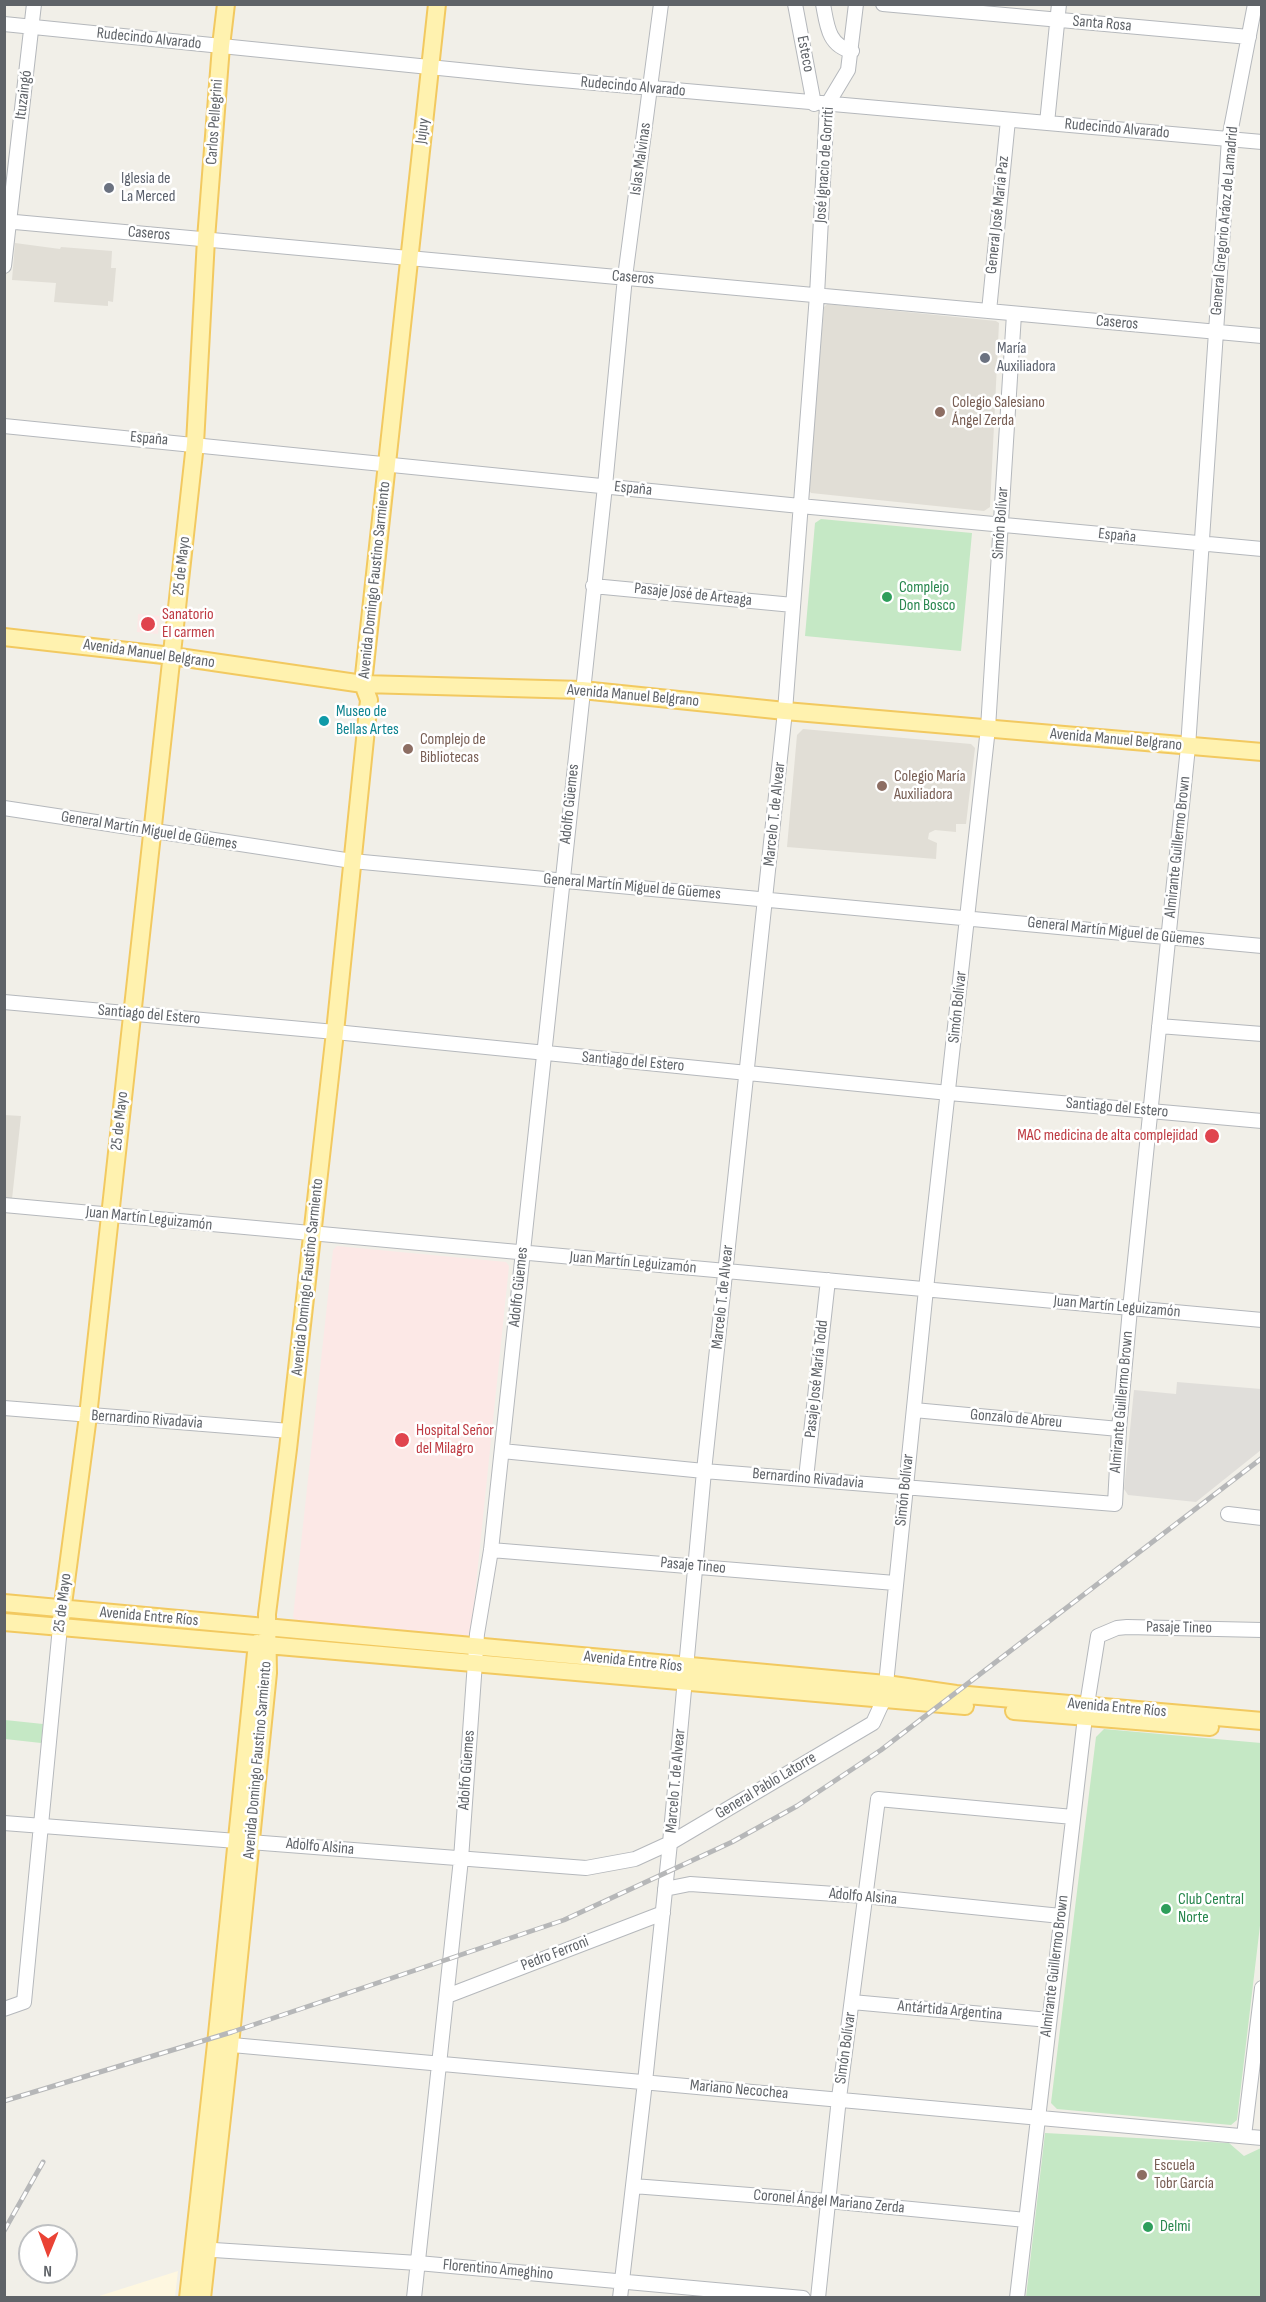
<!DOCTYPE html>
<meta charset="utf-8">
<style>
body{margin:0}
#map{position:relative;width:1266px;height:2302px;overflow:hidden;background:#f1efe8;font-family:"Sofia Sans Condensed",sans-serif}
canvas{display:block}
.frame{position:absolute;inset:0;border:6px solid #5f6368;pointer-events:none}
.north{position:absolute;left:18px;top:2224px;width:60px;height:60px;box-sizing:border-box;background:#fff;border:2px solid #bfc1c3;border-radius:50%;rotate:181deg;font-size:16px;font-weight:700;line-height:24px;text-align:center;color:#5f6368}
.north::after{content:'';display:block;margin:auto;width:21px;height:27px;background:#ea4335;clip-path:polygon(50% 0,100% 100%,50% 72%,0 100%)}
</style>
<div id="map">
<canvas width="1266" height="2302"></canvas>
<div class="frame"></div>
<div class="north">N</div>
</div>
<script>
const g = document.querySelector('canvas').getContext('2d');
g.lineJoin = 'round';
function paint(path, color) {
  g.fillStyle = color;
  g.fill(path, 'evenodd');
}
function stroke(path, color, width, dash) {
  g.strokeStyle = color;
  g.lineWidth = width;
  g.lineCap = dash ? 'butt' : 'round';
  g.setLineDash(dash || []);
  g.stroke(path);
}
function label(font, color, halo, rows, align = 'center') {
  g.font = font + ' "Sofia Sans Condensed",sans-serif';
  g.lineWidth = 5;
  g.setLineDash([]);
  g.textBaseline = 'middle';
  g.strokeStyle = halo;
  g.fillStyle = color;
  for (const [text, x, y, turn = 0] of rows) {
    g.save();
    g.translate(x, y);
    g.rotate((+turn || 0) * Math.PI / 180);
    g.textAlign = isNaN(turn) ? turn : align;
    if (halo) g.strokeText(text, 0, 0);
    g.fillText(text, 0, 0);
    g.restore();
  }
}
paint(new Path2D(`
 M178 2271 175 2297H96Z`), '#fef7e0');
paint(new Path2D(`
 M1177 1382 1261 1389V1450L1196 1502 1128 1495 1124 1489 1134 1390 1176 1394Z`), '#e0deda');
paint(new Path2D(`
 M15 243 60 249 61 247 112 251 111 268H116L113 302 108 301V306L54 302 56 283 12 280Z
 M827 304 996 321 999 323 990 507 984 511 811 493 808 489 824 307Z
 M803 729 971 744 975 748 966 824H956V832L935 830 929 833 928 839 937 843 936 859 787 847 797 735Z
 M4 1115 21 1116 12 1199H5Z`), '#e1ded6');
paint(new Path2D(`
 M138 614 160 616 158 634 137 632Z
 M337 1246 506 1262 509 1266 471 1633 465 1637 297 1623 293 1617 333 1250Z`), '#fce8e6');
paint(new Path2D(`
 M821 519 972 533 961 651 805 636 815 523Z
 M69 1614 255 1631 254 1638 69 1622Z
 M5 1720 43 1724 41 1743 5 1739Z
 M1104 1729 1261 1743V1917L1237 2120 1231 2125 1057 2109 1051 2103 1096 1737Z
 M1045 2133 1229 2143 1244 2156 1261 2148V2297H1026Z`), '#c5e8c5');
const minor = new Path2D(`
 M795 4 814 104
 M823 4C827 25 828 46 852 51
 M883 4 1249 37
 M4 24 528 77 1262 142
 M1047 123 1059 4
 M4 221 1262 336
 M4 266 34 4
 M989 311 1008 120
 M4 426 800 506 1262 549
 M593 586 793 605
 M4 808 352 861 1262 946
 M4 1002 335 1032 949 1093 1262 1121
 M1159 1026 1262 1034
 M4 1205 1262 1320
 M4 1408 290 1431
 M914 1410 1119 1429
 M502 1451 704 1471 1115 1504 1119 1429 1130 1309 1188 747 1229 139 1255 4
 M806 1478 828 1280
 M1228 1514 1262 1518
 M491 1550 895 1583
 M4 1823 586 1868 635 1859 670 1843 873 1723 884 1699 886 1684 926 1289 988 728 1014 314
 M665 1889 690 1884 864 1896 1061 1916
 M447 1996 663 1913
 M852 2002 1049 2020
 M4 2009 24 2002 60 1627
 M221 2044 1262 2138
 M1244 2136 1262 1988
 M633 2186 828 2201 1026 2220
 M198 2249 418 2263 803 2298
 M414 2298 461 1859 477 1634 491 1550 605 486 625 277 661 4
 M620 2298 645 2082 670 1843 704 1471 785 711 817 295 827 105 848 70 856 4
 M818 2298 839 2098 878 1799 1073 1817
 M1017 2298 1085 1717 1098 1636 1117 1628 1127 1627 1262 1630`);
const major = new Path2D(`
 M4 637 172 656 363 684 582 690 785 711 1262 752
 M4 1603 886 1684 956 1694 1262 1721
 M4 1622 965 1706
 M60 1627 88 1416 195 444 206 239 221 46 226 4
 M1014 1711 1210 1727
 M188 2298 216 2044 257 1643
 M202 2298 230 2045 268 1673 267 1614 288 1449 335 1032 369 700 363 684 437 4`);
stroke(minor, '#b5b8bc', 16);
stroke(major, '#f2c960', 20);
stroke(minor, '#fff', 14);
stroke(major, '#fff2af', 16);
const rail = new Path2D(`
 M4 2101 232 2032 564 1920 732 1842 797 1806 881 1750 1262 1458
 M4 2231 43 2162`);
stroke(rail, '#b6b7b8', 5);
stroke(rail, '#fff', 3, [9]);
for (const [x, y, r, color] of [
 [109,188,6,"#6b7280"],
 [985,358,6,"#6b7280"],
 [940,412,6,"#8d6e63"],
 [887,597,6,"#2e9e5b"],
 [148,624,8,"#e0444e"],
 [324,721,6,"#0f9aa8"],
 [408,749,6,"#8d6e63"],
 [882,786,6,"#8d6e63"],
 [1212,1136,8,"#e0444e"],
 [402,1440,8,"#e0444e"],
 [1166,1909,6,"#2e9e5b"],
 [1142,2175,6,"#8d6e63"],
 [1148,2227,6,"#2e9e5b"]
]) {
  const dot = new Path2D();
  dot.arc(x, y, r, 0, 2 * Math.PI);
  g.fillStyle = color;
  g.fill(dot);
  stroke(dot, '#fff', 2);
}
label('16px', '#5f6368', '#fff', [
 ["Santa Rosa",1102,24,5],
 ["Rudecindo Alvarado",149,39,6],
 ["Esteco",805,54,79],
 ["Rudecindo Alvarado",633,87,5],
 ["Ituzaingó",24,95,-83],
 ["Carlos Pellegrini",215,122,-86],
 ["Rudecindo Alvarado",1117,129,5],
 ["Jujuy",423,131,-83],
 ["Islas Malvinas",641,159,-82],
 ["José Ignacio de Gorriti",825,165,-86],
 ["General José María Paz",998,215,-84],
 ["General Gregorio Aráoz de Lamadrid",1225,221,-85],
 ["Caseros",149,234,5],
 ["Caseros",633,278,5],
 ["Caseros",1117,323,5],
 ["España",149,439,5],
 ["España",633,489,6],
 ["Simón Bolívar",1001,523,-86],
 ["España",1117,536,6],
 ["25 de Mayo",182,566,-84],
 ["Avenida Domingo Faustino Sarmiento",375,580,-84],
 ["Pasaje José de Arteaga",693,595,6],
 ["Avenida Manuel Belgrano",149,654,8],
 ["Avenida Manuel Belgrano",633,696,5],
 ["Avenida Manuel Belgrano",1116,740,5],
 ["Adolfo Güemes",570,804,-84],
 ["Marcelo T. de Alvear",775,814,-84],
 ["General Martín Miguel de Güemes",149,831,9],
 ["Almirante Guillermo Brown",1178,847,-84],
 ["General Martín Miguel de Güemes",632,887,5],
 ["General Martín Miguel de Güemes",1116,932,6],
 ["Simón Bolívar",958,1007,-84],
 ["Santiago del Estero",149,1015,5],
 ["Santiago del Estero",633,1062,5],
 ["Santiago del Estero",1117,1108,5],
 ["25 de Mayo",120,1121,-84],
 ["Juan Martín Leguizamón",149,1219,6],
 ["Juan Martín Leguizamón",633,1263,5],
 ["Avenida Domingo Faustino Sarmiento",308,1277,-84],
 ["Adolfo Güemes",519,1287,-84],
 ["Marcelo T. de Alvear",723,1297,-84],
 ["Juan Martín Leguizamón",1117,1307,5],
 ["Pasaje José María Todd",817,1379,-84],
 ["Almirante Guillermo Brown",1122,1402,-85],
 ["Gonzalo de Abreu",1016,1419,5],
 ["Bernardino Rivadavia",147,1420,4],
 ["Bernardino Rivadavia",808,1479,5],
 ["Simón Bolívar",905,1490,-84],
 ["Pasaje Tineo",693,1566,5],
 ["25 de Mayo",63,1603,-83],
 ["Avenida Entre Ríos",149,1617,5],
 ["Pasaje Tineo",1179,1628,1],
 ["Avenida Entre Ríos",633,1662,6],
 ["Avenida Entre Ríos",1117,1708,5],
 ["Avenida Domingo Faustino Sarmiento",258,1760,-85],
 ["Adolfo Güemes",467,1770,-86],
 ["Marcelo T. de Alvear",676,1781,-85],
 ["General Pablo Latorre",766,1786,-31],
 ["Adolfo Alsina",320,1847,5],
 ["Adolfo Alsina",863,1897,5],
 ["Pedro Ferroni",555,1954,-21],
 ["Almirante Guillermo Brown",1055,1966,-83],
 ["Antártida Argentina",950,2011,5],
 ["Simón Bolívar",846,2048,-82],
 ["Mariano Necochea",739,2090,5],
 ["Coronel Ángel Mariano Zerda",829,2202,5],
 ["Florentino Ameghino",498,2270,5]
]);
label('16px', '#5b616d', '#fff', [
 ["Iglesia de",121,179],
 ["La Merced",121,197],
 ["María",997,349],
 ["Auxiliadora",997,367]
], 'left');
label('16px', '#785e54', '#fff', [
 ["Colegio Salesiano",952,403],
 ["Ángel Zerda",952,421],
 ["Complejo de",420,740],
 ["Bibliotecas",420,758],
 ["Colegio María",894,777],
 ["Auxiliadora",894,795],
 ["Escuela",1154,2166],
 ["Tobr García",1154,2184]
], 'left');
label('16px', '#27864d', '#fff', [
 ["Complejo",899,588],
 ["Don Bosco",899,606],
 ["Club Central",1178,1900],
 ["Norte",1178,1918],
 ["Delmi",1160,2227]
], 'left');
label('16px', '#be3a42', '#fff', [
 ["Sanatorio",162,615],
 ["El carmen",162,633],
 ["MAC medicina de alta complejidad",1198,1136,"right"],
 ["Hospital Señor",416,1431],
 ["del Milagro",416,1449]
], 'left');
label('16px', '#0d838f', '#fff', [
 ["Museo de",336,712],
 ["Bellas Artes",336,730]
], 'left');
</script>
